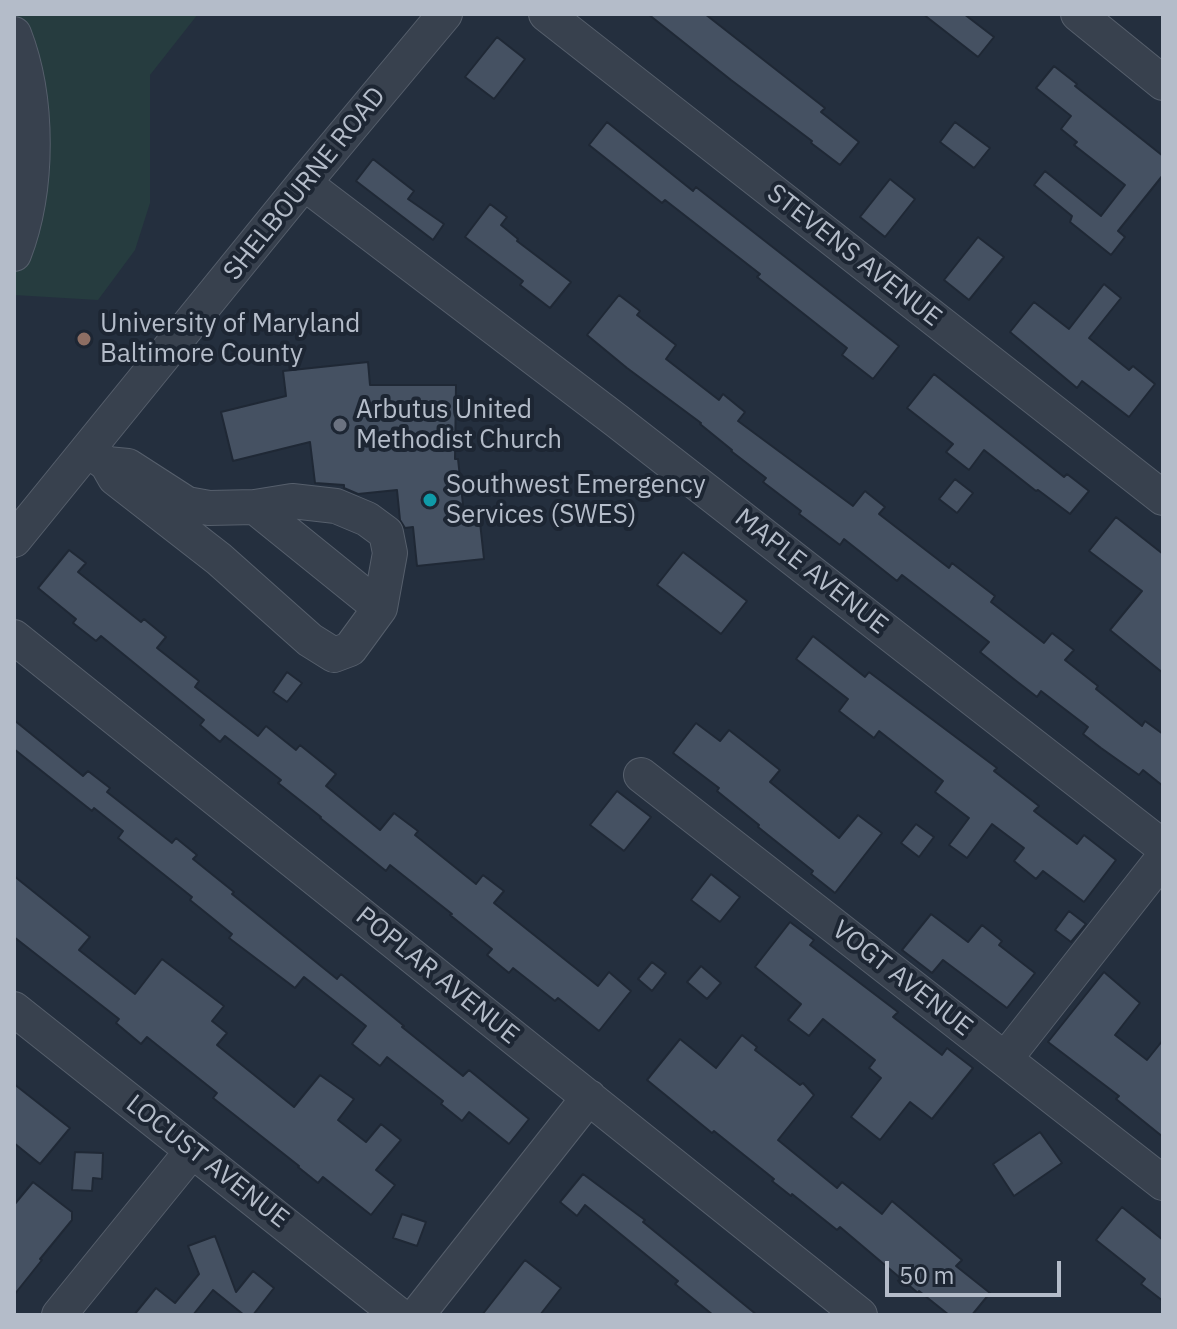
<!DOCTYPE html>
<style>
body{margin:0}
#map{position:relative;width:1177px;height:1329px;overflow:hidden;background:#242f3e;font-family:"IBM Plex Sans",sans-serif}
canvas{display:block}
.frame{position:absolute;inset:0;border:16px solid #b4bcc9;pointer-events:none}
.scale{position:absolute;left:885px;top:1261px;width:176px;height:36px;box-sizing:border-box;border:4px solid #b4bcc9;border-top:0;padding-left:10px;font-size:24px;line-height:28px;white-space:nowrap;color:#b4bcc9;-webkit-text-stroke:6px #1d2633;paint-order:stroke}
</style>
<div id="map">
<canvas width="1177" height="1329"></canvas>
<div class="frame"></div>
<div class="scale">50 m</div>
</div>
<script>
const g = document.querySelector('canvas').getContext('2d');
g.lineJoin = 'round';
function paint(path, color) {
  g.fillStyle = color;
  g.fill(path, 'evenodd');
}
function stroke(path, color, width, dash) {
  g.strokeStyle = color;
  g.lineWidth = width;
  g.lineCap = dash ? 'butt' : 'round';
  g.setLineDash(dash || []);
  g.stroke(path);
}
function label(font, color, halo, rows, align = 'center') {
  g.font = font + ' "IBM Plex Sans",sans-serif';
  g.lineWidth = 8;
  g.setLineDash([]);
  g.textBaseline = 'middle';
  g.strokeStyle = halo;
  g.fillStyle = color;
  for (const [text, x, y, turn = 0] of rows) {
    g.save();
    g.translate(x, y);
    g.rotate((+turn || 0) * Math.PI / 180);
    g.textAlign = isNaN(turn) ? turn : align;
    if (halo) g.strokeText(text, 0, 0);
    g.fillText(text, 0, 0);
    g.restore();
  }
}
paint(new Path2D(`
 M14 14H198L150 75V203L135 250 98 300 14 295Z`), '#263c3f');
const building = new Path2D(`
 M648 14H705L825 108 821 112 859 142 840 165 811 143 812 141 731 80Z
 M923 14H964L994 37 978 57Z
 M497 37 525 59 494 99 465 77Z
 M1054 66 1077 84 1075 86 1163 156V175L1118 231 1125 237 1111 255 1070 222 1072 216 1034 185 1045 171 1101 216 1125 185 1074 145 1077 142 1061 129 1071 116 1036 88Z
 M607 122 693 191 696 187 899 346 873 379 842 355 847 348 757 277 760 274 665 200 662 203 589 145Z
 M955 122 990 148 974 168 940 142Z
 M373 159 414 191 408 199 444 224 433 240 356 181Z
 M890 179 915 199 885 237 860 217Z
 M490 204 507 217 501 225 518 239 517 241 571 282 550 308 520 285 523 281 465 237Z
 M978 237 1004 257 969 300 944 280Z
 M1104 284 1121 298 1089 338 1129 370 1133 366 1155 384 1129 417 1082 381 1077 388 1010 332 1034 302 1069 329Z
 M619 295 640 311 637 315 676 345 666 359 719 400 723 394 745 412 738 421 853 506 865 491 885 507 879 514 949 568 952 563 995 596 991 602 1044 643 1052 633 1074 650 1065 660 1098 686 1096 689 1142 726 1145 721 1163 734V786L1143 770 1139 775 1101 748 1083 734 1088 727 1041 691 1037 697 1015 680 980 652 989 642 902 575 897 581 844 539 840 545 799 514 801 511 763 482 766 478 731 451 732 450 700 424 701 423 627 368 587 335Z
 M368 362 370 385H456L455 459H458L464 514 479 513 484 559 417 566 413 527 405 528 400 520 397 490 358 494 344 488V485L315 483 310 442 233 461 221 412 286 396 283 371Z
 M934 374 1064 477 1067 474 1089 491 1070 514 1038 490 1036 491 984 450 969 470 946 452 953 444 907 408Z
 M955 479 973 493 957 513 939 499Z
 M1116 517 1163 554V673L1110 630 1142 591 1089 551Z
 M69 550 86 563 78 572 141 622 144 619 166 637 157 648 199 681 195 687 258 736 266 726 296 750 300 745 336 774 326 786 380 830 394 813 418 831 415 835 476 884 483 875 504 891 494 903 598 986 609 972 631 991 599 1031 558 998 555 1001 513 968 509 973 487 955 492 949 450 915 452 914 390 865 386 871 320 818 321 817 278 783 281 780 225 736 220 742 200 725 204 720 101 636 96 641 73 623 76 619 38 588Z
 M683 552 747 601 721 634 657 585Z
 M813 636 865 677 869 672 997 768 994 771 1039 806 1034 811 1077 844 1084 835 1116 860 1084 902 1043 871 1036 879 1014 861 1024 848 992 824 967 858 949 845 969 818 935 792 943 781 879 731 874 738 839 711 848 699 796 659Z
 M287 672 302 683 287 702 273 692Z
 M14 720 83 776 88 771 110 788 107 792 172 843 176 838 197 855 193 859 234 892 232 894 337 979 341 974 404 1026 402 1027 463 1076 469 1070 529 1119 509 1144 469 1112 462 1121 441 1104 443 1101 387 1057 380 1066 352 1044 366 1026 304 977 295 988 229 938 232 934 190 900 192 897 118 838 123 831 94 808 92 811 14 749Z
 M696 723 720 741 729 730 780 770 770 782 839 838 858 815 882 833 835 893 811 874 813 871 758 827 759 825 717 791 719 788 673 753Z
 M617 791 651 817 624 851 590 825Z
 M916 824 934 837 919 857 901 843Z
 M711 874 740 897 720 922 691 900Z
 M14 876 90 937 79 950 135 994 162 959 224 1006 212 1021 227 1033 217 1045 294 1107 320 1075 354 1099 338 1120 366 1142 381 1124 401 1140 376 1170 395 1185 371 1215 323 1177 318 1183 298 1167 299 1166 213 1098 217 1093 147 1037 141 1044 116 1023 119 1019 14 937Z
 M1069 911 1086 924 1071 942 1055 930Z
 M931 914 968 942 982 925 1002 941 999 945 1035 973 1007 1008 943 960 932 973 902 950Z
 M790 922 814 940 810 945 898 1012 893 1017 942 1055 947 1048 973 1068 932 1119 910 1102 880 1140 851 1117 881 1078 869 1068 875 1060 823 1019 809 1036 788 1020 801 1004 755 967Z
 M652 962 666 973 652 991 638 979Z
 M701 966 721 983 707 999 687 982Z
 M1104 972 1140 1003 1115 1035 1147 1060 1163 1040V1137L1116 1099 1119 1096 1048 1042Z
 M742 1035 757 1047 755 1050 800 1085 803 1083 814 1095 778 1140 837 1188 842 1182 882 1214 892 1201 962 1260 956 1266 990 1293 972 1315H949L919 1291 918 1293 840 1227 837 1230 792 1194 791 1196 772 1181 774 1179 714 1131 712 1133 647 1080 680 1039 716 1068Z
 M14 1084 70 1128 40 1164 14 1143Z
 M1040 1132 1062 1163 1014 1196 993 1164Z
 M75 1152 103 1153 102 1179 93 1178 92 1191 72 1190Z
 M583 1174 645 1220 643 1222 757 1315H713L675 1284 678 1281 585 1205 577 1216 560 1202Z
 M33 1182 72 1212V1220L40 1259 42 1260 14 1295V1205Z
 M1122 1207 1163 1240V1301L1141 1284 1145 1279 1096 1240Z
 M402 1214 426 1222 417 1246 393 1238Z
 M215 1236 236 1292 253 1271 274 1288 253 1315H244L213 1290 193 1315H134L156 1288 175 1303 199 1274 188 1246Z
 M525 1260 561 1288 540 1315H482Z`);
paint(building, '#455162');
stroke(building, '#1f2835', 2);
const minor = new Path2D(`
 M546 14 1163 498
 M1078 14 1163 83
 M14 34C39 98 39 189 14 254
 M304 183 617 421 1163 847
 M88 450 107 464 115 478 219 559 310 640 334 655 350 649 380 608 390 553 386 533 367 519 336 506 292 501 255 507 209 508 187 504 128 466 107 464
 M255 507 380 608
 M14 540 304 183 445 14
 M14 637 860 1315
 M641 775 1163 1183
 M14 1009 399 1315
 M1005 1059 1163 858
 M59 1315 192 1151
 M417 1315 589 1097`);
stroke(minor, '#565f6c', 36);
stroke(minor, '#38414e', 34);
for (const [x, y, r, color] of [
 [84,339,8,"#8d6e63"],
 [340,425,8,"#6b7280"],
 [430,500,8,"#0f9aa8"]
]) {
  const dot = new Path2D();
  dot.arc(x, y, r, 0, 2 * Math.PI);
  g.fillStyle = color;
  g.fill(dot);
  stroke(dot, '#1d2633', 3);
}
label('26px', '#b4bcc9', '#1d2633', [
 ["SHELBOURNE ROAD",305,184,-51],
 ["STEVENS AVENUE",854,256,38],
 ["MAPLE AVENUE",811,572,38],
 ["POPLAR AVENUE",437,976,39],
 ["VOGT AVENUE",902,979,38],
 ["LOCUST AVENUE",207,1162,38]
]);
label('26px', '#b4bcc9', '#1d2633', [
 ["University of Maryland",100,324],
 ["Baltimore County",100,354],
 ["Arbutus United",356,410],
 ["Methodist Church",356,440],
 ["Southwest Emergency",446,485],
 ["Services (SWES)",446,515]
], 'left');
</script>
